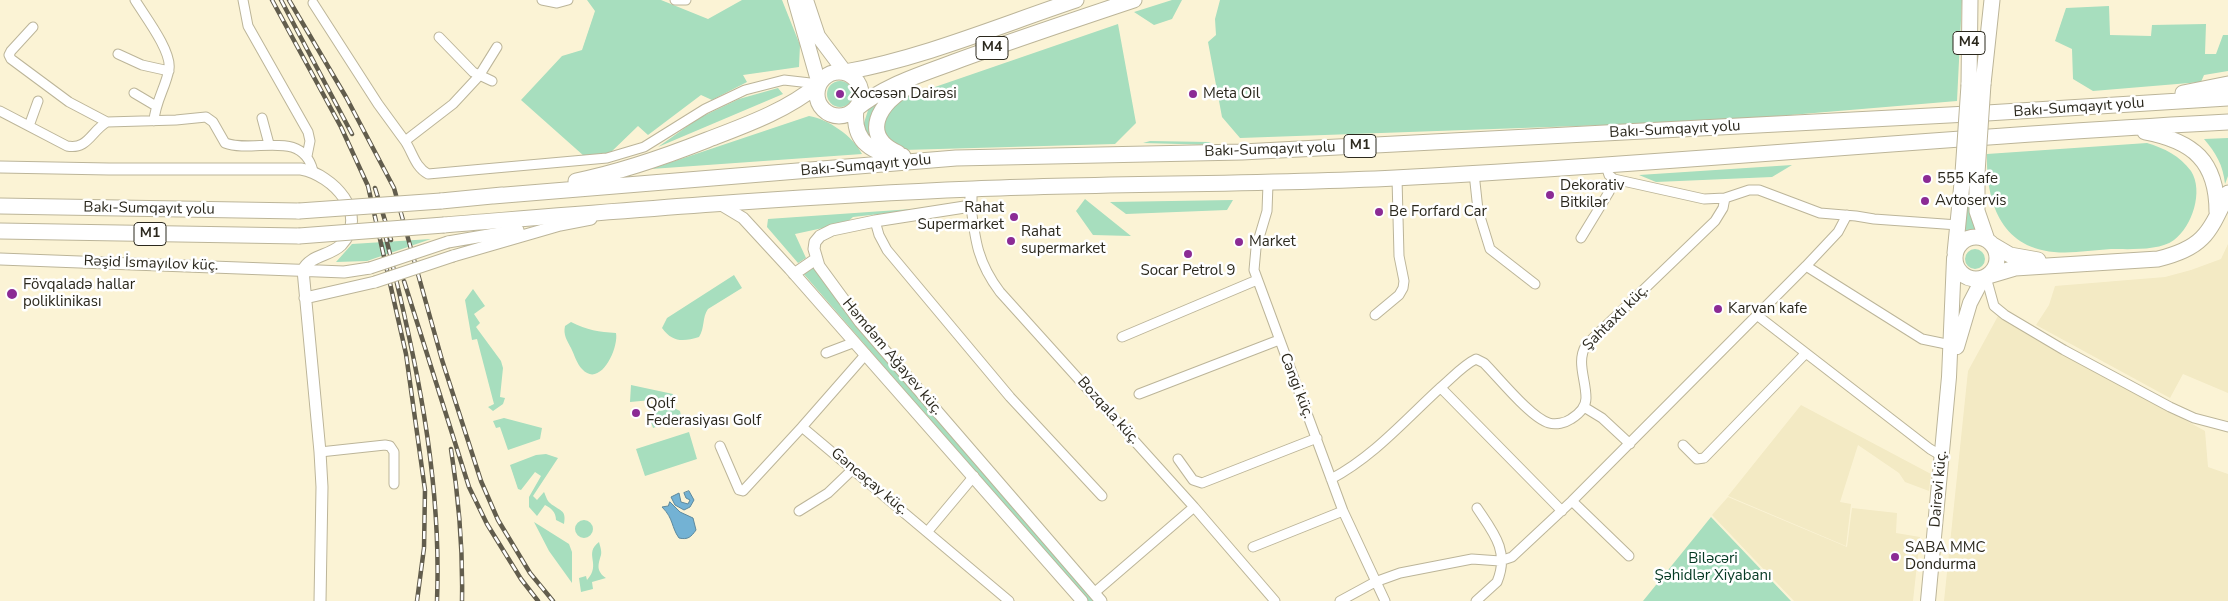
<!DOCTYPE html>
<meta charset="utf-8">
<style>
body{margin:0}
canvas{display:block;background:#fbf3d5}
</style>
<canvas width="2228" height="601"></canvas>
<script>
const g = document.querySelector('canvas').getContext('2d');
g.lineJoin = 'round';
function paint(path, color) {
  g.fillStyle = color;
  g.fill(path, 'evenodd');
}
function stroke(path, color, width, dash) {
  g.strokeStyle = color;
  g.lineWidth = width;
  g.lineCap = dash ? 'butt' : 'round';
  g.setLineDash(dash || []);
  g.stroke(path);
}
function label(font, color, halo, rows, align = 'center') {
  g.font = font + ' "Nunito Sans",sans-serif';
  g.lineWidth = 5;
  g.setLineDash([]);
  g.textBaseline = 'middle';
  g.strokeStyle = halo;
  g.fillStyle = color;
  for (const [text, x, y, turn = 0] of rows) {
    g.save();
    g.translate(x, y);
    g.rotate((+turn || 0) * Math.PI / 180);
    g.textAlign = isNaN(turn) ? turn : align;
    if (halo) g.strokeText(text, 0, 0);
    g.fillText(text, 0, 0);
    g.restore();
  }
}
paint(new Path2D(`
 M2228 244V393L2183 374 2170 398 2036 325 2049 305 2055 286 2165 277 2191 270 2221 259Z
 M1998 316 2205 431 2208 467 2228 474V601H1944L1968 371Z
 M1801 405 1931 474 1929 491 1905 482 1899 473 1858 445 1840 502 1851 504 1846 546 1728 496Z
 M1728 497 1847 547 1852 508 1897 513 1896 533 1920 537 1913 601H1794L1712 515Z`), '#f3eac4');
paint(new Path2D(`
 M587 0H661L708 19 742 0H782L800 45 799 67 743 75 747 82 712 100 701 95 648 135 638 126 608 155 584 156 521 100 562 56 582 50 595 11Z
 M1172 0H1182L1172 19 1154 25 1134 12Z
 M1220 0H1962L1957 101 1719 121 1240 138 1222 117 1208 42 1216 35 1215 19Z
 M2109 6 2110 35 2151 36 2152 25 2206 24 2205 54H2216L2223 35H2228V71L2204 75 2201 82 2093 91 2073 79 2072 49 2055 41 2066 8Z
 M1118 24 1136 123 1115 144 903 150 893 146 883 133 884 115 903 98Z
 M827 94a13 13 0 1 1 26 0a13 13 0 1 1-26 0Z
 M778 88 783 94 658 147 699 118 739 99Z
 M895 90 875 141 870 140 863 126 869 107Z
 M809 116C828 119 853 136 862 154L651 169Z
 M2228 138V176L2225 184C2223 165 2216 153 2204 139Z
 M1150 141 1209 142 1215 145 1143 143Z
 M2147 143C2164 148 2180 156 2191 171 2204 191 2192 227 2174 240 2160 251 2128 249 2111 249 2092 250 2072 254 2054 252 2000 247 1986 201 1987 154Z
 M1792 165 1772 177 1656 182 1639 175Z
 M1969 189 1970 205 1980 234 1965 232Z
 M1085 199 1131 236 1093 235 1076 211Z
 M1233 200 1227 210 1126 214 1110 202Z
 M941 207 853 217 846 223 795 234 806 258 798 263 767 227 768 219Z
 M431 239 367 261 336 262 352 244Z
 M1965 259a10 10 0 1 1 20 0a10 10 0 1 1-20 0Z
 M813 265 1095 601H1087L802 272Z
 M734 275 742 288 708 309C702 317 705 328 699 337 683 342 672 342 662 328L667 318Z
 M473 289 485 306 474 314 480 323 476 327 501 361 503 368 500 397 505 398 503 404 493 411 488 407 494 404 477 339 472 340 465 300Z
 M571 322C587 330 599 332 616 333 619 348 600 389 582 369 577 364 574 354 571 348 567 340 563 335 565 326Z
 M631 385 673 394V398L630 402Z
 M674 408 680 411 681 416 678 419 653 428 648 413Z
 M504 418 542 428 540 439 508 450 500 427 496 428 493 421Z
 M689 432 697 459 645 476 636 449Z
 M546 454 558 458 533 496 537 500 544 492C546 496 547 501 550 503 559 511 567 509 564 524L556 520C556 512 551 508 545 505L537 516 529 507V497L541 476 535 472 521 490 518 489 510 465 536 455Z
 M1711 517 1791 601H1643Z
 M575 529a9 9 0 1 1 18 0a9 9 0 1 1-18 0Z
 M534 522 569 544 572 552V583L549 551Z
 M599 542C600 546 602 551 601 555 598 565 596 571 606 578L592 582 593 589 581 592 579 578 586 576 587 580C602 564 583 554 599 542Z`), '#a7debe');
const water = new Path2D(`
 M689 491 694 500 690 507 684 510 675 505 671 497 679 493 681 502 688 504 690 500 686 498 684 493Z
 M670 502 680 512 693 518 696 530C691 537 688 540 679 538 671 527 674 519 662 507L668 506Z`);
paint(water, '#73b2d4');
stroke(water, '#5d899d', 1);
const minor = new Path2D(`
 M135 0C144 15 172 51 169 69 166 87 155 102 154 121
 M243 0 248 26 308 132 310 141 307 156
 M542 0 557 3 568 0
 M675 0H686
 M313 3 378 104 405 141
 M33 27 11 51 9 55 11 59 69 102 107 122
 M439 37 473 72 492 81
 M497 47 479 76 453 104 405 141C413 153 415 167 428 174L607 158 644 147 705 109 745 90 784 80 819 84
 M118 54 142 65 169 71
 M134 93 156 106
 M0 111 67 146C88 150 91 131 107 122L176 120 206 117 213 122 225 143C254 154 302 128 313 171
 M262 118 269 144
 M29 126 38 101
 M1606 166 1609 175 1614 179 1704 199 1725 198
 M1474 173 1478 210 1490 249 1535 284
 M1268 184 1267 211 1256 248 1254 270 1343 511 1385 601
 M971 206C975 241 978 263 1000 292L1194 507 1275 601
 M875 221 879 235 887 250 1010 397 1102 496
 M1581 238 1609 192 1614 179
 M1806 266 1838 232 1847 215
 M1986 277 1994 306 2005 315 2064 350 2170 407 2194 418 2228 427
 M1375 315 1399 295 1403 288 1404 281 1399 256 1397 178
 M1758 316 1930 449 1942 456
 M1122 337 1257 280
 M826 353 855 342
 M866 354 802 427 1009 601
 M1441 388 1562 511
 M1139 394 1279 340
 M1584 407 1602 418 1630 444
 M1683 445 1697 459 1704 458 1805 354
 M720 446 739 490 743 491 802 427
 M320 452 385 445 390 446 394 452V484
 M1178 459 1193 480 1202 483 1317 438
 M1331 479C1373 457 1405 420 1440 388 1451 379 1463 365 1476 359L1484 363C1499 378 1531 418 1549 423 1556 425 1565 423 1571 419 1579 414 1586 407 1586 398 1586 379 1576 362 1586 345L1715 221 1723 208 1725 198 1749 190H1759L1820 213 1856 216 1874 219 1958 225
 M1572 501 1629 556
 M799 511 828 493 853 469
 M928 531 974 476
 M1253 547 1343 511
 M1094 593 1194 507
 M1340 601 1375 582 1400 573 1472 559 1500 561 1512 557 1572 501 1806 266 1922 339 1951 345
 M1476 601 1497 582C1510 551 1493 532 1477 508`);
const tertiary = new Path2D(`
 M0 167 109 169H301C333 175 370 214 341 245 330 256 310 255 303 270L320 452 322 487 320 601
 M971 189V206L875 221 832 230 820 236 815 242 814 249 819 266 860 322 1101 601
 M718 203 743 218 790 269 1082 601
 M448 242 518 230
 M453 256 560 225 591 219
 M0 259 319 271 344 272 370 268
 M794 274 816 259
 M305 298 375 282`);
const primary = new Path2D(`
 M795 0 819 84
 M806 0 818 36 845 72
 M1957 347 1970 303 1983 278
 M1928 601 1949 377 1954 259`);
const trunk = new Path2D(`
 M817 94a22 22 0 1 1 44 0a22 22 0 1 1-44 0Z
 M845 72C923 58 1001 25 1076 0
 M1983 84 1992 0
 M1969 85 1970 0
 M2183 93 2228 84
 M2145 132C2193 141 2217 161 2217 212
 M898 153C859 136 880 102 908 87
 M903 156C873 155 852 142 856 109 885 85 920 75 954 62 1014 40 1074 20 1134 0
 M1977 173V211L1987 240
 M576 181C621 172 664 157 707 140 746 125 786 111 819 84
 M493 196 956 158 1242 152 1987 113 2228 98
 M441 201 502 195
 M0 206 299 211
 M444 225C620 211 796 196 973 189 1114 183 1254 185 1395 178 1673 164 1950 136 2228 122
 M0 231 299 236
 M1955 258a21 21 0 1 1 42 0a21 21 0 1 1-42 0Z
 M1993 245 2010 255 2038 260
 M1955 253 1963 173
 M1988 276 2015 268 2158 259C2204 248 2209 233 2228 193`);
stroke(minor, '#bcb599', 11);
stroke(tertiary, '#bcb599', 13);
stroke(primary, '#bcb599', 16);
stroke(trunk, '#bcb599', 17);
stroke(minor, '#fff', 9);
stroke(tertiary, '#fff', 11);
stroke(primary, '#fff', 14);
stroke(trunk, '#fff', 15);
const rail = new Path2D(`
 M272 0 341 127 368 186 406 354 425 490 424 548 417 601
 M281 0 352 134
 M289 0 346 97 394 188 442 360 481 481 498 520 530 573 553 601
 M375 188 391 240
 M385 234C415 354 442 476 437 601
 M404 281 469 487 487 524 521 579 538 601
 M451 449C459 500 463 549 462 601`);
stroke(rail, '#625d4d', 4.5);
stroke(rail, '#fff', 2.5, [8]);
const tertiaryBridge = new Path2D(`
 M370 268 448 242
 M375 282 453 256`);
const trunkBridge = new Path2D(`
 M1963 173 1969 85
 M1977 173 1983 84
 M299 211 441 201
 M299 236 444 225`);
stroke(tertiaryBridge, '#bcb599', 13, []);
stroke(trunkBridge, '#bcb599', 17, []);
stroke(tertiaryBridge, '#fff', 11);
stroke(trunkBridge, '#fff', 15);
for (const [x, y, r, color] of [
 [840,94,5,"#8b2b95"],
 [1193,94,5,"#8b2b95"],
 [1927,179,5,"#8b2b95"],
 [1550,195,5,"#8b2b95"],
 [1925,201,5,"#8b2b95"],
 [1379,212,5,"#8b2b95"],
 [1014,217,5,"#8b2b95"],
 [1011,241,5,"#8b2b95"],
 [1239,242,5,"#8b2b95"],
 [1188,254,5,"#8b2b95"],
 [12,294,6,"#8b2b95"],
 [1718,309,5,"#8b2b95"],
 [636,413,5,"#8b2b95"],
 [1895,557,5,"#8b2b95"]
]) {
  const dot = new Path2D();
  dot.arc(x, y, r, 0, 2 * Math.PI);
  g.fillStyle = color;
  g.fill(dot);
  stroke(dot, '#fff', 2);
}
for (const [x, y, w] of [
 [1969,43,32],
 [992,48,32],
 [1360,146,32],
 [150,234,32]
]) {
  const box = new Path2D();
  box.roundRect(x - w / 2, y - 11.5, w, 23, 4);
  g.fillStyle = '#fff';
  g.fill(box);
  stroke(box, '#2b281d', 1);
}
label('bold 14px', '#2b281d', null, [
 ["M4",1969,43],
 ["M4",992,48],
 ["M1",1360,146],
 ["M1",150,234]
]);
label('15px', '#2b281d', '#fff', [
 ["Xocəsən Dairəsi",850,94],
 ["Meta Oil",1203,94],
 ["555 Kafe",1937,179],
 ["Dekorativ",1560,186],
 ["Bitkilər",1560,203],
 ["Avtoservis",1935,201],
 ["Rahat",1004,208,"right"],
 ["Supermarket",1004,225,"right"],
 ["Be Forfard Car",1389,212],
 ["Rahat",1021,232],
 ["supermarket",1021,249],
 ["Market",1249,242],
 ["Socar Petrol 9",1188,271,"center"],
 ["Fövqaladə hallar",23,285],
 ["poliklinikası",23,302],
 ["Karvan kafe",1728,309],
 ["Qolf",646,404],
 ["Federasiyası Golf",646,421],
 ["SABA MMC",1905,548],
 ["Dondurma",1905,565]
], 'left');
label('15px', '#2b281d', '#fff', [
 ["Bakı-Sumqayıt yolu",2079,108,-4],
 ["Bakı-Sumqayıt yolu",1675,130,-3],
 ["Bakı-Sumqayıt yolu",1270,150,-2],
 ["Bakı-Sumqayıt yolu",866,166,-5],
 ["Bakı-Sumqayıt yolu",149,209,1],
 ["Rəşid İsmayılov küç.",151,264,2],
 ["Şahtaxtı küç.",1616,318,-45],
 ["Həmdəm Ağayev küç.",892,357,50],
 ["Cəngi küç.",1296,386,69],
 ["Bozqala küç.",1108,411,48],
 ["Gəncəçay küç.",869,482,40],
 ["Dairəvi küç.",1939,489,-85]
]);
label('15px', '#043923', '#fff', [
 ["Biləcəri",1713,559],
 ["Şəhidlər Xiyabanı",1713,576]
]);
</script>
